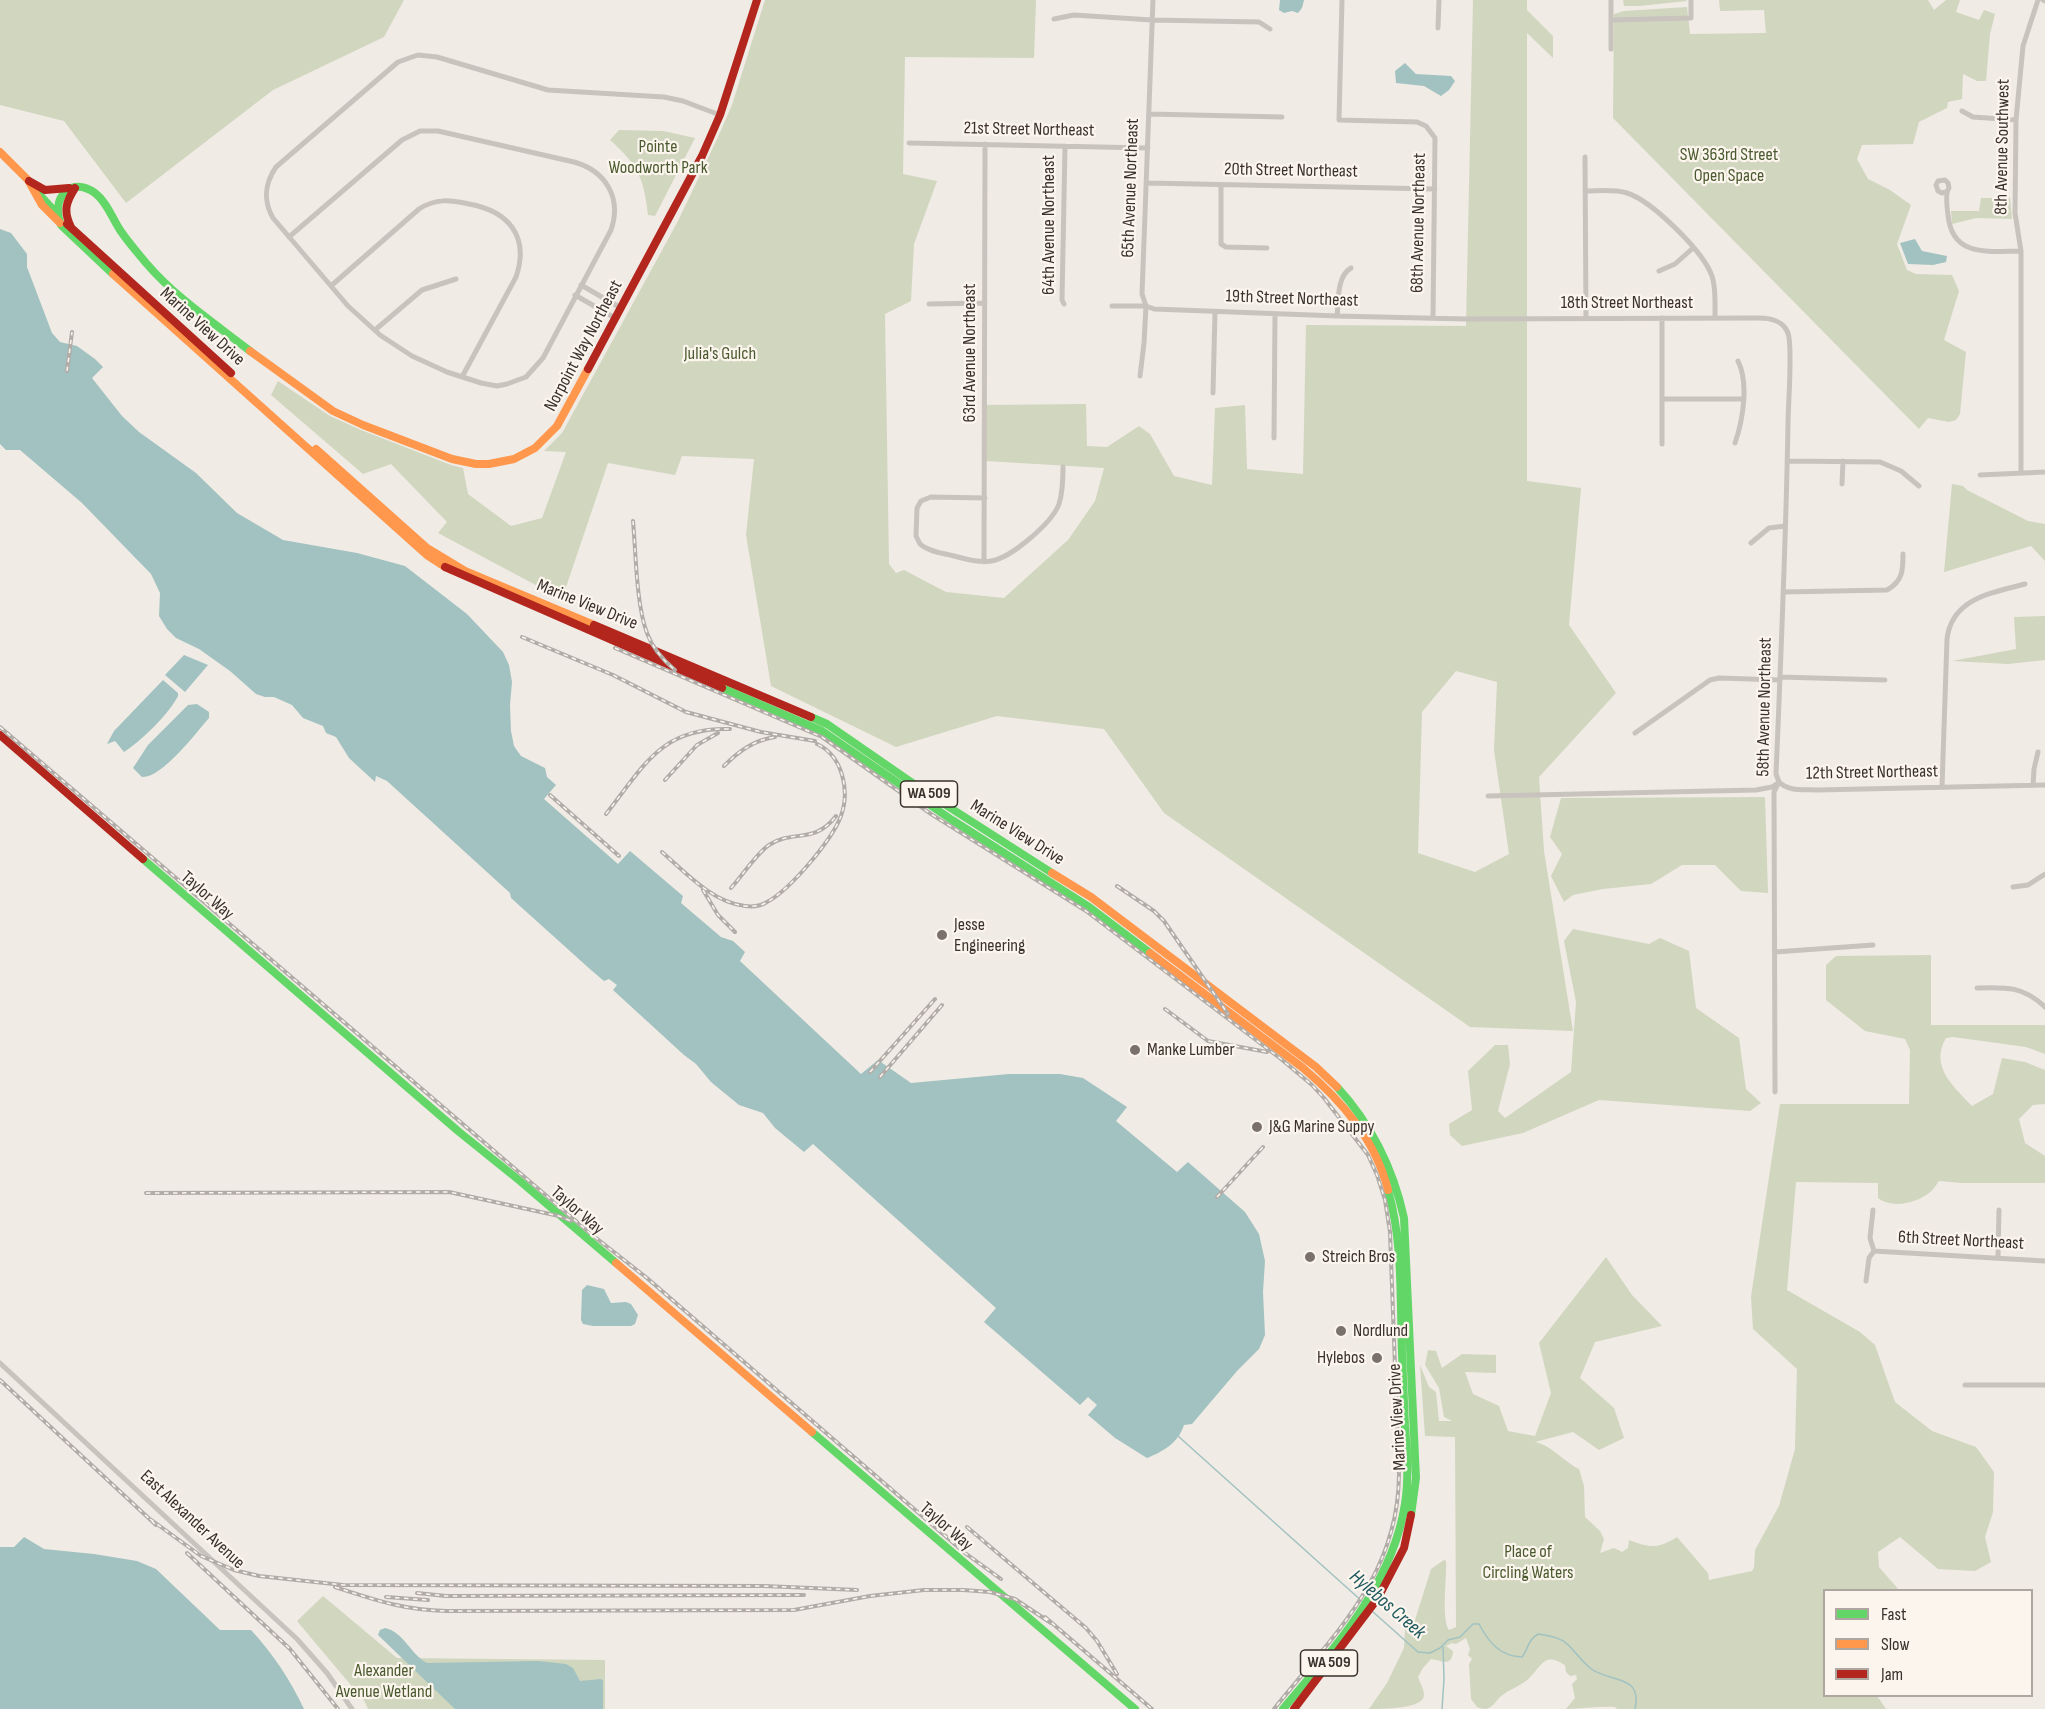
<!DOCTYPE html>
<style>
body{margin:0}
#map{position:relative;width:2045px;height:1709px;overflow:hidden;background:#f0ebe5;font-family:"Sofia Sans Condensed",sans-serif}
canvas{display:block}
.legend{position:absolute;left:1823px;top:1589px;width:210px;height:108px;box-sizing:border-box;background:#fbf5ee;border:2px solid #aea6a0;margin:0;padding:8px 10px;list-style:none;font-size:18px;color:#3b302b}
.legend li{display:flex;align-items:center;gap:12px;height:30px}
.legend b{width:30px;border:2px solid #aea6a0}
</style>
<div id="map">
<canvas width="2045" height="1709"></canvas>
<ul class="legend">
<li><b style="height:8px;background:#63d668"></b>Fast</li>
<li><b style="height:8px;background:#ff974d"></b>Slow</li>
<li><b style="height:8px;background:#b3261e"></b>Jam</li>
</ul>
</div>
<script>
const g = document.querySelector('canvas').getContext('2d');
g.lineJoin = 'round';
function paint(path, color) {
  g.fillStyle = color;
  g.fill(path, 'evenodd');
}
function stroke(path, color, width, dash) {
  g.strokeStyle = color;
  g.lineWidth = width;
  g.lineCap = dash ? 'butt' : 'round';
  g.setLineDash(dash || []);
  g.stroke(path);
}
function label(font, color, halo, rows, align = 'center') {
  g.font = font + ' "Sofia Sans Condensed",sans-serif';
  g.lineWidth = 4.5;
  g.setLineDash([]);
  g.textBaseline = 'middle';
  g.strokeStyle = halo;
  g.fillStyle = color;
  for (const [text, x, y, turn = 0] of rows) {
    g.save();
    g.translate(x, y);
    g.rotate((+turn || 0) * Math.PI / 180);
    g.textAlign = isNaN(turn) ? turn : align;
    if (halo) g.strokeText(text, 0, 0);
    g.fillText(text, 0, 0);
    g.restore();
  }
}
paint(new Path2D(`
 M0 0H404L384 37 273 90 126 203 64 121 0 105Z
 M765 0H1036L1034 58 905 57 903 174 937 181 914 244 911 301 885 314 889 564 896 573 904 570 946 592 1004 598 1068 540 1095 501 1104 468 985 461V405L1086 404 1087 446 1107 447 1139 426 1150 434 1174 476 1212 485 1215 408 1245 405 1247 469 1303 474 1306 325 1466 326 1473 0H1527V10L1553 36V58L1527 33V481L1581 488 1569 625 1616 693 1539 777 1544 851 1573 1031 1470 1027 1164 813 1104 729 997 716 896 747 771 686 746 535 754 459 682 456 675 475 608 463 562 599 438 533 447 522 391 464 363 474 271 395 278 381 330 416 361 430 451 465 463 468 468 494 511 526 542 518 566 452 544 451 562 433 678 221 718 137 732 105ZM1456 671 1497 682 1494 750 1509 854 1475 872 1418 853 1422 712Z
 M1623 0H1686L1687 1 1639 6H1624Z
 M1719 0H1928L1934 10 1946 0H1960L1956 12 1979 20 1984 10 1995 14 1990 34 1986 81H1977L1963 74 1962 99 1948 102 1947 108 1919 122 1913 144 1862 145 1857 159 1868 179 1890 190 1911 205 1897 244 1907 270 1916 274 1952 275 1959 291 1944 340 1966 352 1960 414 1956 420 1949 422 1928 418 1919 429 1613 118 1614 14 1624 11 1687 7 1690 34 1766 33 1764 10 1720 11Z
 M619 130 663 131 695 138 655 216 648 215C644 178 638 165 610 140Z
 M1981 198H2010L2012 219 1976 218 1952 224 1951 211H1979Z
 M1952 484 1963 486 1967 490 2028 521 2045 524V561L2031 546 1944 572Z
 M2045 616V660L2008 664 1952 661 2016 649 2014 617Z
 M1765 797 1768 893 1741 891 1715 865H1682L1651 884 1603 889 1573 895 1564 902 1551 876 1562 854 1550 837 1561 798Z
 M1573 929 1649 944 1660 938 1689 951 1696 1008 1739 1038 1746 1089 1761 1103 1750 1111 1599 1100 1523 1133 1462 1146 1450 1135 1449 1124 1472 1110 1468 1071 1495 1045H1508L1510 1064 1498 1111 1505 1118 1571 1072 1576 1002 1564 941Z
 M1931 955V1025H2045V1054L2026 1047 1953 1037 1946 1038C1929 1066 1954 1087 1972 1106L1993 1094 2002 1058 2025 1062 2045 1070V1104L2033 1105 2019 1119 2025 1143 2045 1156V1183H1961L1939 1181C1936 1185 1933 1190 1929 1193 1916 1203 1893 1209 1878 1198V1183L1796 1182 1787 1290 1860 1332 1875 1345 1895 1402 1932 1431 1976 1447 1994 1472 1993 1512 1985 1537 1991 1562 1975 1571 1938 1569 1900 1537 1878 1552 1879 1567 1899 1590H1824V1696H1877L1886 1709H1617L1615 1707C1598 1706 1583 1709 1566 1709L1575 1698 1572 1684 1577 1679 1576 1675 1570 1676 1566 1672 1565 1665C1545 1653 1544 1662 1531 1676 1524 1685 1509 1689 1500 1697 1496 1701 1492 1708 1486 1709 1483 1709 1480 1708 1477 1707L1471 1699 1469 1664 1472 1659 1468 1655 1470 1649 1466 1638 1456 1644 1452 1643 1446 1646 1453 1651C1452 1668 1441 1660 1431 1659L1423 1668 1418 1677C1420 1683 1424 1689 1424 1695 1424 1709 1383 1709 1369 1709L1387 1683 1404 1648 1405 1629 1415 1620 1431 1569 1444 1560 1446 1561C1447 1577 1441 1619 1449 1630L1456 1627 1455 1437 1425 1436 1420 1365 1429 1387 1436 1392 1439 1421H1452L1444 1417 1439 1388 1425 1365 1428 1350 1436 1351 1442 1368 1462 1354 1496 1355V1373L1465 1372 1473 1394 1499 1406 1508 1431 1535 1436 1551 1393 1539 1343 1606 1257 1632 1295 1662 1326 1595 1342 1580 1378 1614 1408 1624 1438 1599 1450 1573 1432 1535 1442C1551 1445 1563 1461 1579 1469L1584 1486 1585 1517 1600 1531 1604 1539 1600 1553 1614 1548 1622 1552 1628 1548 1629 1540C1649 1548 1659 1549 1677 1537L1708 1573 1709 1580 1752 1571 1754 1568 1755 1550 1779 1506 1795 1449 1797 1369 1753 1329 1751 1297 1780 1104H1909L1910 1050 1905 1039 1865 1031 1826 1000V965L1836 956Z
 M323 1596 397 1658 605 1660V1709H368L365 1702 297 1621Z`), '#d1d6bf');
paint(new Path2D(`
 M1280 0H1304L1302 8 1298 13 1292 11 1284 13 1279 10Z
 M1405 63 1416 74 1451 76 1455 81 1449 90 1441 96 1424 86 1396 83 1395 71Z
 M0 229 11 233 27 254V267L52 333 60 342 77 346 95 359 103 367 92 378 122 416 139 432 196 473 237 513 283 540 357 553 405 566 467 614 503 652 509 665 512 682 510 705 511 731 514 746 521 756 545 768 547 777 556 785 544 799 618 864 630 851 683 896 681 903 721 937 733 941 745 952 740 961 861 1074 878 1060 911 1083 1009 1074H1060L1083 1078 1127 1107 1116 1121 1177 1172 1188 1162 1245 1212 1259 1234 1265 1261 1263 1292 1265 1335 1259 1349 1237 1371 1192 1424 1184 1425C1178 1443 1164 1451 1147 1458L1115 1438 1088 1415 1097 1405 1088 1397 1080 1405 984 1322 996 1308 813 1144 804 1152 775 1128 763 1113 739 1105 711 1082 696 1064 684 1055 613 990 617 985 609 979 604 981 591 970 511 898 510 893 387 781 376 776 375 782 349 758 336 737 326 733 323 726 303 718 292 705 274 697H265L256 694 230 671 199 649 176 638 167 629 159 616 160 593 151 574 82 503 20 450H6L0 444Z
 M1915 239 1922 251 1947 256 1946 262 1933 265 1908 264 1900 243Z
 M184 655 208 665 185 692 165 675Z
 M163 680 178 693V696C169 714 141 741 124 752L115 741 107 744 114 731Z
 M197 704 209 712V718C195 734 162 778 142 777L133 768 148 745 188 705Z
 M587 1285 604 1289 611 1303 626 1302 631 1304 638 1315 635 1324 631 1326H593L583 1324 581 1320 582 1290Z
 M24 1537 44 1549 94 1554 137 1561 156 1569 220 1630H251C273 1654 290 1679 304 1709H0V1547H14Z
 M385 1628C404 1632 410 1654 427 1663L538 1661 566 1664 573 1668 580 1681 601 1679 603 1681V1709H455L378 1635 380 1630Z`), '#a1c2c1');
stroke(new Path2D(`
 M1178 1436 1364 1603
 M1372 1611 1418 1652 1430 1653 1440 1648 1448 1640 1460 1637 1473 1624H1479C1489 1643 1500 1656 1522 1657 1529 1648 1527 1641 1538 1634 1574 1639 1566 1647 1590 1668 1608 1683 1643 1673 1635 1709
 M1442 1709 1444 1679 1443 1647`), '#a1c2c1', 1.5);
stroke(new Path2D(`
 M1342 0 1339 120 1417 122 1426 126 1435 138 1433 318
 M2043 0 2045 1
 M1054 19 1074 15 1152 20 1259 22 1270 29
 M1611 20 1691 18V0
 M1438 28 1439 0
 M1611 49V0
 M1962 111 1973 117 2016 120
 M1149 114 1282 117
 M909 143 1148 148
 M1585 157 1586 318
 M1147 183 1435 189
 M1221 185V244L1226 247 1267 248
 M1585 191C1599 191 1613 189 1627 193 1652 201 1703 251 1712 276 1716 288 1715 304 1715 317
 M1946 192 1942 193 1938 191 1936 185 1938 181 1945 180 1948 183 1949 188C1945 193 1947 208 1948 215 1952 258 1989 251 2021 251
 M289 237 402 140 420 131H438L574 162C606 171 622 198 611 230L543 358 526 377 507 384 497 386 481 383 447 372 412 356 380 335 348 306 273 218C263 201 265 183 276 167L398 62 418 55 437 57 548 90 664 97 683 101 720 115
 M1659 271 1675 264 1693 248
 M332 285 419 209C436 198 450 200 469 204 508 211 530 236 516 277L462 377
 M581 285 621 308
 M575 295 615 318
 M929 304 985 303
 M1064 304 1062 300 1065 146
 M1112 306H1146L1154 309 1337 316 1466 319 1758 318C1770 318 1783 320 1788 333 1793 348 1788 404 1788 424 1786 541 1781 657 1776 774L1779 782 1774 792 1775 1092
 M1337 316C1339 301 1336 277 1351 268
 M1662 318V444
 M375 330 422 290 456 279
 M1140 376 1144 343 1146 306 1142 294 1153 0
 M1213 393 1215 312
 M1662 399H1743
 M1274 438 1275 314
 M1735 443C1743 420 1749 383 1738 361
 M1787 461 1880 462 1901 471 1919 486
 M2021 473V251L2015 213 2016 120 2023 46 2038 0
 M1980 475 2045 472
 M1842 484 1843 461
 M985 498 931 497 921 501 917 508 916 536 920 544C929 552 943 553 954 556 966 559 978 563 991 561 1011 558 1052 523 1059 504 1063 492 1063 479 1063 467
 M1751 543 1769 528 1785 526
 M984 562 985 144
 M1783 592 1887 590C1903 581 1903 570 1903 554
 M1780 677 1885 680
 M1635 733 1710 680 1719 678 1780 680
 M1779 782C1789 792 1804 789 1817 790L2045 785
 M2033 785 2034 769 2038 752
 M1942 787 1947 639C1952 598 1992 593 2025 584
 M1488 796 1756 790 1772 787 1778 783
 M2013 887 2028 885 2045 874
 M1775 952 1873 945
 M1977 988C2006 987 2023 986 2045 1007
 M1873 1210 1870 1238 1874 1251
 M1874 1251 2045 1261
 M1998 1257 1999 1210
 M1866 1281 1869 1258 1874 1251
 M0 1363 297 1639 327 1673 352 1709
 M1965 1385H2045`), '#c9c3be', 5);
stroke(new Path2D(`
 M37 192 57 214
 M113 274 61 225C50 199 70 175 95 193 107 202 112 218 120 230 128 242 137 252 146 263 176 298 214 323 250 351
 M722 688 822 731 952 820 1089 907 1150 953
 M811 717 827 724 924 791 1052 873
 M143 859 458 1131 520 1181 616 1263
 M1337 1087C1372 1125 1393 1168 1404 1218L1416 1478 1411 1515
 M812 1432 1135 1709
 M1283 1709C1335 1647 1392 1586 1405 1504 1409 1478 1407 1452 1405 1426 1404 1402 1403 1378 1402 1353 1400 1299 1403 1242 1388 1190`), '#63d668', 8);
stroke(new Path2D(`
 M0 152 28 180 42 205 60 223
 M113 274 428 556 445 567
 M250 351 333 411 363 425 452 459 476 464H489L514 459 535 448 557 426 588 369
 M316 449 427 548 465 571 594 625
 M1052 873 1091 897 1316 1067 1337 1087
 M1150 953 1303 1068C1342 1101 1375 1139 1388 1190
 M616 1263 812 1432`), '#ff974d', 8);
stroke(new Path2D(`
 M29 181 45 190 69 188
 M67 224 231 373
 M71 227C63 211 66 202 75 188
 M588 369 702 156 720 115 757 0
 M445 567 722 688
 M594 625 811 717
 M0 735 143 859
 M1294 1709 1378 1598 1404 1548 1411 1515`), '#b3261e', 8);
const rail = new Path2D(`
 M67 371 72 332
 M633 521C636 553 636 604 647 633 652 647 663 660 675 670
 M522 637 613 675 686 712 761 732 815 741
 M615 648 822 737 931 814 1086 911 1281 1059 1312 1085 1324 1098 1368 1155 1377 1175 1385 1200 1390 1232 1399 1475C1398 1577 1333 1635 1274 1709
 M0 727 591 1234 647 1278 965 1553 1001 1579
 M724 766C739 751 754 740 775 737
 M665 780 697 745 718 733
 M550 795 619 856
 M606 814C644 766 661 727 730 729
 M662 852C686 873 712 902 745 906 753 907 761 906 767 902 790 890 832 840 841 816 850 791 843 756 817 744
 M1117 886 1154 911 1164 921 1228 1014
 M731 888C741 877 757 853 769 845 793 829 814 845 836 816
 M703 890 718 915 735 932
 M1165 1009 1208 1041 1267 1052
 M870 1072 935 999
 M880 1077 942 1005
 M146 1193 449 1192 559 1216 571 1221
 M1217 1197 1263 1147
 M0 1380 156 1525
 M150 1519 201 1556 234 1570 259 1576 343 1585 764 1586 857 1590
 M967 1527 1086 1628 1097 1641 1117 1674
 M187 1553 290 1649 338 1709
 M335 1587C375 1600 403 1610 446 1611L794 1610 870 1596 924 1590H963L990 1592 1015 1599 1051 1623
 M417 1593 446 1596 804 1595
 M386 1597 428 1600
 M1045 1617 1152 1709`);
stroke(rail, '#b1aca8', 4);
stroke(rail, '#fbf5ee', 1.5, [4.5]);
for (const [x, y, r, color] of [
 [942,935,6,"#7a716c"],
 [1135,1050,6,"#7a716c"],
 [1257,1127,6,"#7a716c"],
 [1310,1257,6,"#7a716c"],
 [1341,1331,6,"#7a716c"],
 [1377,1358,6,"#7a716c"]
]) {
  const dot = new Path2D();
  dot.arc(x, y, r, 0, 2 * Math.PI);
  g.fillStyle = color;
  g.fill(dot);
  stroke(dot, '#fbf5ee', 2);
}
for (const [x, y, w] of [
 [929,794,57],
 [1329,1663,57]
]) {
  const box = new Path2D();
  box.roundRect(x - w / 2, y - 13, w, 26, 4.5);
  g.fillStyle = '#fbf5ee';
  g.fill(box);
  stroke(box, '#3b302b', 1.5);
}
label('bold 16px', '#3b302b', null, [
 ["WA 509",929,794],
 ["WA 509",1329,1663]
]);
label('18px', '#3b302b', '#fbf5ee', [
 ["21st Street Northeast",1029,130,1],
 ["8th Avenue Southwest",2003,147,-89],
 ["20th Street Northeast",1291,171,1],
 ["65th Avenue Northeast",1131,188,-88],
 ["68th Avenue Northeast",1419,223,-89],
 ["64th Avenue Northeast",1049,225,-90],
 ["19th Street Northeast",1292,299,2],
 ["18th Street Northeast",1627,303],
 ["Marine View Drive",202,327,42],
 ["Norpoint Way Northeast",584,346,-62],
 ["63rd Avenue Northeast",970,353,-90],
 ["Marine View Drive",587,605,22],
 ["58th Avenue Northeast",1765,707,-89],
 ["12th Street Northeast",1872,773,-1],
 ["Marine View Drive",1017,833,32],
 ["Taylor Way",207,896,41],
 ["Taylor Way",577,1211,41],
 ["6th Street Northeast",1961,1241,3],
 ["Marine View Drive",1398,1417,-93],
 ["East Alexander Avenue",192,1520,43],
 ["Taylor Way",946,1527,41]
]);
label('18px', '#4a5a2e', '#fbf5ee', [
 ["Pointe",658,147],
 ["Woodworth Park",658,168],
 ["SW 363rd Street",1729,155],
 ["Open Space",1729,176],
 ["Julia's Gulch",720,354],
 ["Place of",1528,1552],
 ["Circling Waters",1528,1573],
 ["Alexander",384,1671],
 ["Avenue Wetland",384,1692]
]);
label('18px', '#3b302b', '#fbf5ee', [
 ["Jesse",954,925],
 ["Engineering",954,946],
 ["Manke Lumber",1147,1050],
 ["J&G Marine Suppy",1269,1127],
 ["Streich Bros",1322,1257],
 ["Nordlund",1353,1331],
 ["Hylebos",1365,1358,"right"]
], 'left');
label('italic 20px', '#1f5a5e', '#fbf5ee', [
 ["Hylebos Creek",1387,1605,41]
]);
</script>
